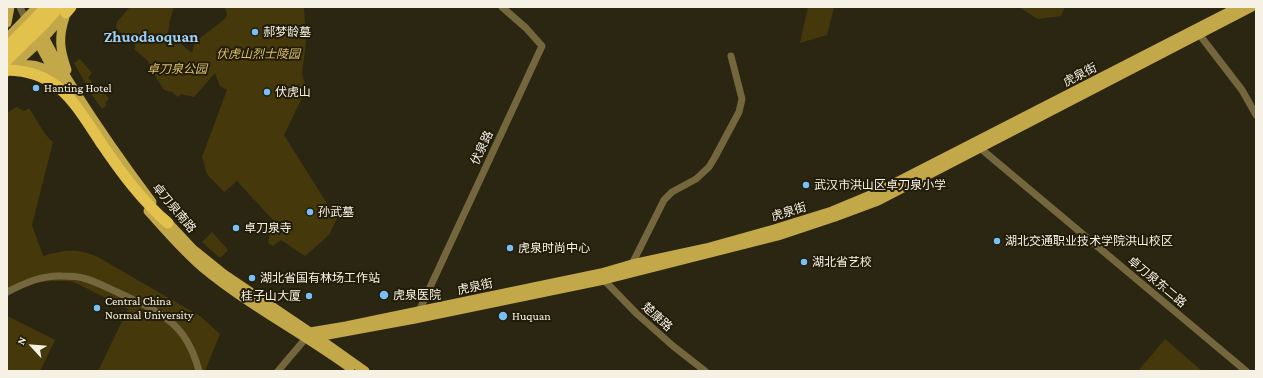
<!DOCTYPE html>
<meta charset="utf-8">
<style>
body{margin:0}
#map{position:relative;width:1263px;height:378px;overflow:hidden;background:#2b2612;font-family:"Crimson Pro",serif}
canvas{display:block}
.frame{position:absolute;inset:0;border:8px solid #f5f1e5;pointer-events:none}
.north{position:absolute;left:12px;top:326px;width:40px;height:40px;-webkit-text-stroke:3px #221c09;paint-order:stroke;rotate:296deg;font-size:11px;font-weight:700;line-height:16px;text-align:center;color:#f5f1e5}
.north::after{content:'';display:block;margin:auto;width:14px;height:18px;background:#f5f1e5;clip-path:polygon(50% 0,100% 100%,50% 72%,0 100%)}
</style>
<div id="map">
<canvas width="1263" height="378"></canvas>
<div class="frame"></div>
<div class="north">N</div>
</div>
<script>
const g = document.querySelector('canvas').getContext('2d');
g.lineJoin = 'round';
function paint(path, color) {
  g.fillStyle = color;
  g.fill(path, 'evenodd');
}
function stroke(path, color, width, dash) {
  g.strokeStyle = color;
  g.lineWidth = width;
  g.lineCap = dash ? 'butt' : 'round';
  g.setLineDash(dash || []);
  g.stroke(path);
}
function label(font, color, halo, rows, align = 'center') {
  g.font = font + ' "Crimson Pro","Noto Sans SC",serif';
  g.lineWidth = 4;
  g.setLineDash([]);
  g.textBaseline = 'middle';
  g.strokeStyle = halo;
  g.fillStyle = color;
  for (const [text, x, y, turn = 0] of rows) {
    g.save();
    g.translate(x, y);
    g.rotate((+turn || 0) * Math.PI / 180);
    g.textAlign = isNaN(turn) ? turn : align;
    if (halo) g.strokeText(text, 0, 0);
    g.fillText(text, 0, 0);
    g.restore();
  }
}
paint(new Path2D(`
 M130 7H174L170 20 168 33 192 53 195 42 226 18 227 14 225 7H304L306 43 302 73 306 89 284 135 331 210 338 216 329 235 305 256 281 240 273 246 268 243 273 220 237 181 224 192 207 174 202 157 227 90 220 86 215 73 194 97 181 94 178 97 172 92 164 90 154 74 148 61 134 49 136 46 116 28 117 22Z
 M808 7H834L827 35 800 43Z
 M1019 7H1065L1061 16 1038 19Z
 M80 59 92 73 88 78 109 98 105 104 107 105 102 109 92 95 74 63Z
 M16 107 24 111 29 108C36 118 43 134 53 142L32 225 43 256C65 250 75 248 96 256L200 316 220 334 205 371H98L128 309 74 282C57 279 24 283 7 289V113Z
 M212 232 228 250 220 258 202 242Z
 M7 316 55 340 40 371H7Z
 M1165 339 1202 371H1138Z`), '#45390b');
stroke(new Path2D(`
 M20 7 26 20
 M1198 30 1202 38 1242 90 1256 115
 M980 148 1246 371
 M632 264 664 200 672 192 696 179 709 167 715 157 739 112 742 99 731 56
 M603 277 604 280 637 314 673 346 705 371
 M7 292C25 283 42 275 62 276 69 276 76 276 83 278 95 281 106 287 117 292 140 303 167 313 183 335 190 345 196 359 199 371
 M419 311 542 46 526 28 502 7
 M278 371 306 338`), '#74673d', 7);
stroke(new Path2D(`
 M32 13C45 40 59 66 75 91 99 129 125 166 152 202
 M65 17C58 38 60 50 67 70
 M26 20 63 89
 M7 23 10 7
 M7 38 37 7
 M13 68C28 62 41 64 53 75
 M7 72 44 38 66 13
 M148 211C166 231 183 251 203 268 249 306 302 333 350 368
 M165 219 193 249 224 274 310 332 365 371
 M310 332 346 326 601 273 632 264 706 248 774 229 832 211 873 194 1238 7
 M317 337 415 319 604 280 778 236 835 217 878 201 1252 7`), '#c3a849', 9);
stroke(new Path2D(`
 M66 13 71 7
 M101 143C120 171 141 200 168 223`), '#e2c14c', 11);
stroke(new Path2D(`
 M7 47 34 20 46 7
 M7 60 45 23 59 7
 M7 70C59 71 75 104 101 143`), '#e2c14c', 11);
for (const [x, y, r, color] of [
 [255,32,4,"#77bff7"],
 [36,88,4,"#77bff7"],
 [267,92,4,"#77bff7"],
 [806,185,4,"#77bff7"],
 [310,212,4,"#77bff7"],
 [236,228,4,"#77bff7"],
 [997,241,4,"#77bff7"],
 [510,248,4,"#77bff7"],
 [804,262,4,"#77bff7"],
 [252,278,4,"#77bff7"],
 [384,295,5,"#77bff7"],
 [309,296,4,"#77bff7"],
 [97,308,4,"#77bff7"],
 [503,316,5,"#77bff7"]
]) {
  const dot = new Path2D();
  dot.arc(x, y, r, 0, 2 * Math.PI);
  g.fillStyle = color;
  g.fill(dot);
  stroke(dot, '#221c09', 1.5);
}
label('12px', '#f5f1e5', '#221c09', [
 ["郝梦龄墓",263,32],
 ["Hanting Hotel",44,88],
 ["伏虎山",275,92],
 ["武汉市洪山区卓刀泉小学",814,185],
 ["孙武墓",318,212],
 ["卓刀泉寺",244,228],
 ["湖北交通职业技术学院洪山校区",1005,241],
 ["虎泉时尚中心",518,248],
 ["湖北省艺校",812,262],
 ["湖北省国有林场工作站",260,278],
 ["虎泉医院",393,295],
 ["桂子山大厦",301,296,"right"],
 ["Central China",105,301],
 ["Normal University",105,315],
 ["Huquan",512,316]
], 'left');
label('italic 12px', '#dac06c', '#221c09', [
 ["伏虎山烈士陵园",258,54],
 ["卓刀泉公园",177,69]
]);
label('12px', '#f5f1e5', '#221c09', [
 ["虎泉街",1080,75,-27],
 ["伏泉路",482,148,-65],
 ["卓刀泉南路",174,208,50],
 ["虎泉街",789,212,-17],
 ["卓刀泉东二路",1157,282,40],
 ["虎泉街",475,287,-12],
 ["楚康路",657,317,42]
]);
label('bold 16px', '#9ccff9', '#221c09', [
 ["Zhuodaoquan",151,37]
]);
</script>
